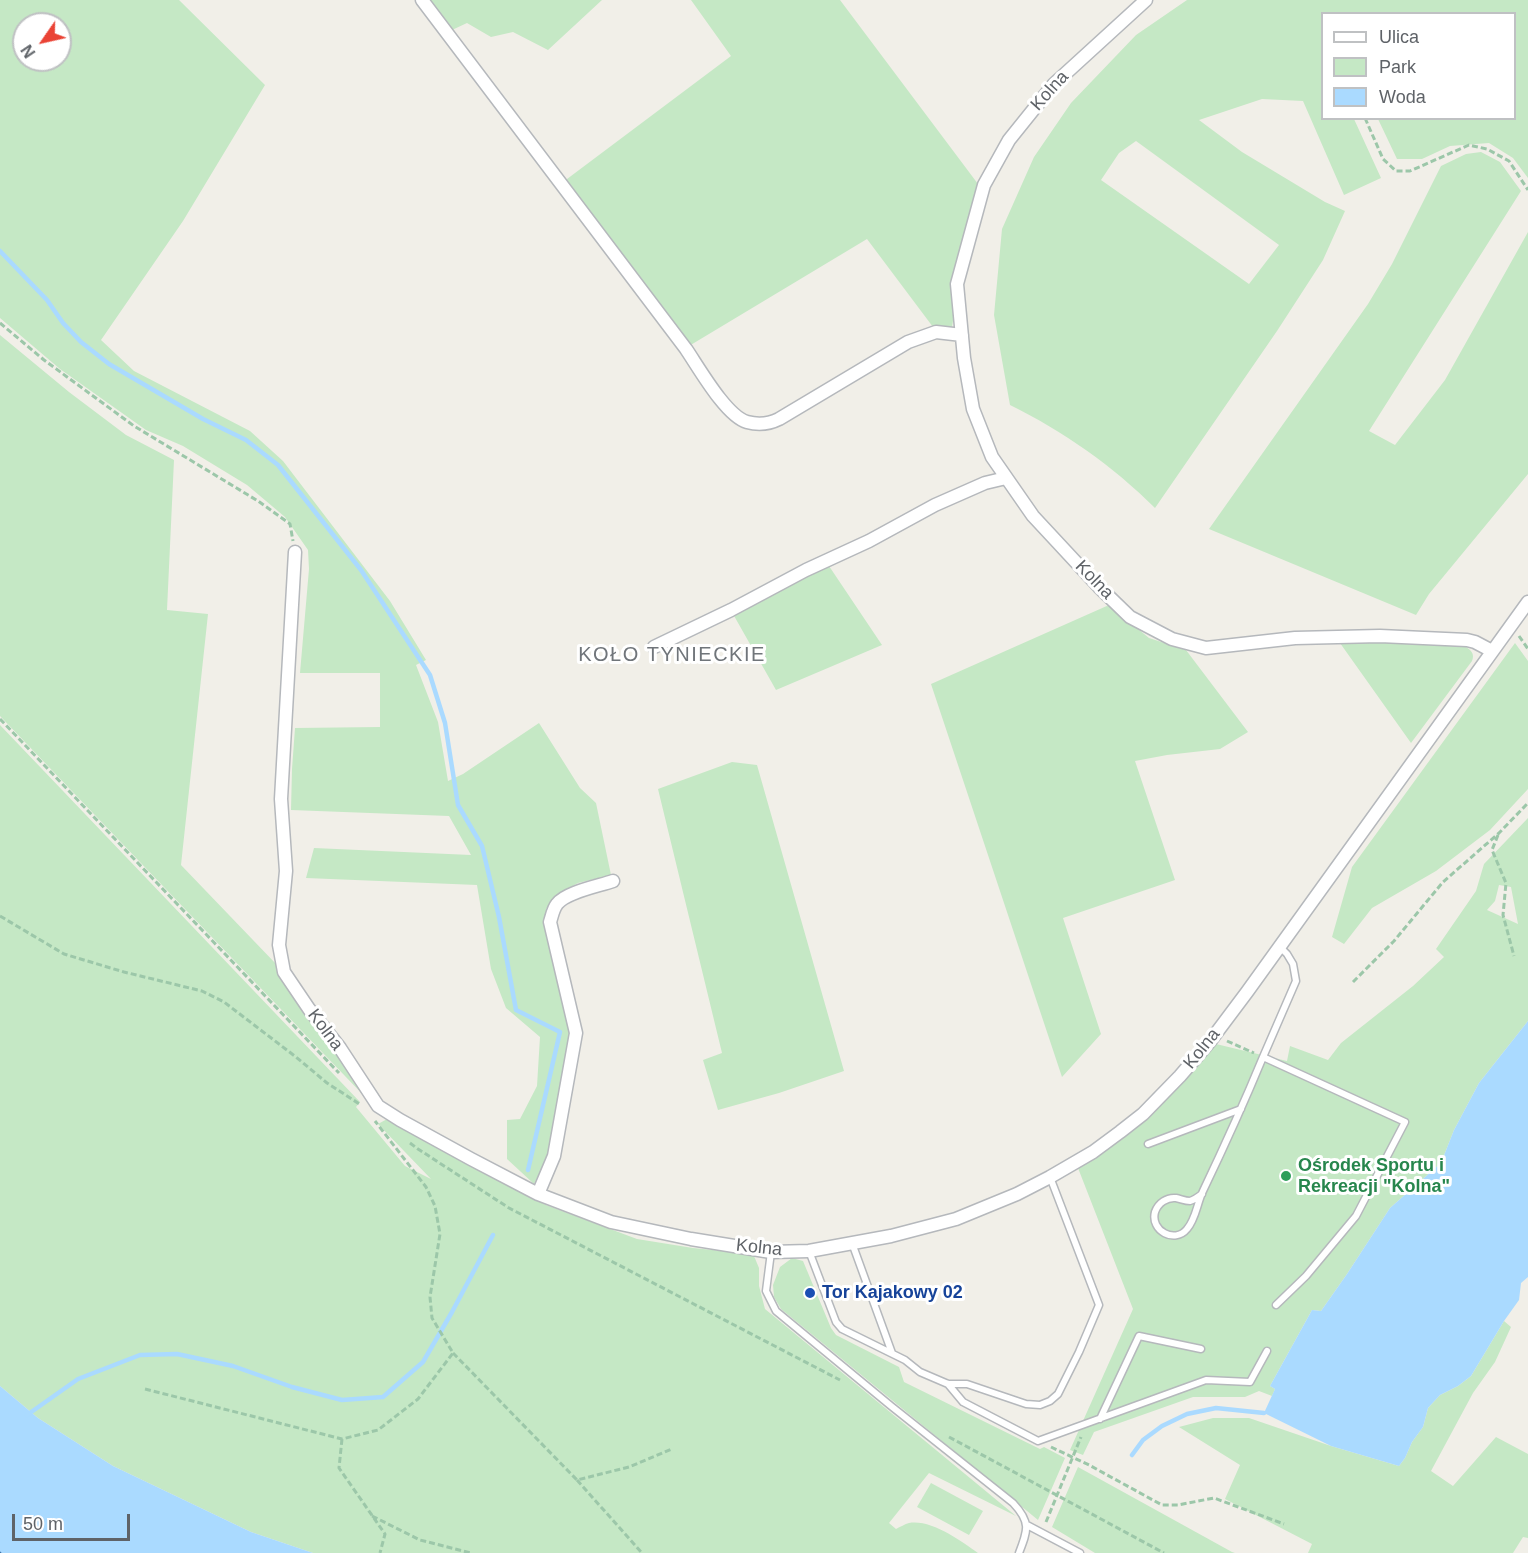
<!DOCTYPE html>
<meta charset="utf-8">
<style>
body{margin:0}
#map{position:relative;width:1528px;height:1553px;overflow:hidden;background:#f1efe8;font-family:Helvetica,sans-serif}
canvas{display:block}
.legend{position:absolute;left:1321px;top:12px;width:195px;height:108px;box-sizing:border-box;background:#fff;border:2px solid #bfc1c3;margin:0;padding:8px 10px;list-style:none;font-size:18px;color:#5f6368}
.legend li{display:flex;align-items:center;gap:12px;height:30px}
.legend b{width:30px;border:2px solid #bfc1c3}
.north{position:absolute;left:12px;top:12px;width:60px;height:60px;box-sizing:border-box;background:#fff;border:2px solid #bfc1c3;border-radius:50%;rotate:236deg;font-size:16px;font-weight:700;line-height:24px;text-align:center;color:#5f6368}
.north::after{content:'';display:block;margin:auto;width:21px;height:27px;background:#ea4335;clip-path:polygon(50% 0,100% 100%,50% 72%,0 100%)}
.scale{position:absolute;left:12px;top:1514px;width:118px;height:27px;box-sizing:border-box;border:3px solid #5f6368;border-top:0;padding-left:8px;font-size:18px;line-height:21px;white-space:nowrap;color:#5f6368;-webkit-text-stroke:4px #fff;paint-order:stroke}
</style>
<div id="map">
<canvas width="1528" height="1553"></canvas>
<ul class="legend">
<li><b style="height:8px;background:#fff"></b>Ulica</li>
<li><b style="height:16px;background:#c5e8c5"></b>Park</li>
<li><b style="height:16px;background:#aadaff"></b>Woda</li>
</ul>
<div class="north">N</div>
<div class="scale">50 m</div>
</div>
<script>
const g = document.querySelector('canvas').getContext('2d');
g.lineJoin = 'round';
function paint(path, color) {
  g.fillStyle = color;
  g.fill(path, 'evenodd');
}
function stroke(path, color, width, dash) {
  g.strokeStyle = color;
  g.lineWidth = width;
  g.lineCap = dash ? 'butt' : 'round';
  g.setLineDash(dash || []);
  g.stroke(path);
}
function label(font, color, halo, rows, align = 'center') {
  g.font = font + ' Helvetica,sans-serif';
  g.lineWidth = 6;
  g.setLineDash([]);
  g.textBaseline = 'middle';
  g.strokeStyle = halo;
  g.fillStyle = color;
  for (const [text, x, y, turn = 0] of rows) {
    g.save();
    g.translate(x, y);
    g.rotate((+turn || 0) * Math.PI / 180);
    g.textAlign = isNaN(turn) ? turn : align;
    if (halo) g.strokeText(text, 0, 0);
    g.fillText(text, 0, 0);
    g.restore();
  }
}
paint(new Path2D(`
 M0 0H179L265 85 183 221 101 340 134 371 250 431 283 461 390 601 426 660 416 665 438 722 448 781 463 774 539 723 580 788 596 803 611 875 578 883 555 896 546 909 570 1033 552 1148 534 1184 507 1159V1120L520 1119 537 1086 540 1037 506 1008 491 969 477 885 306 878 314 848 471 855 449 816 291 810 292 769 295 728 380 727V673H300L309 569 308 550 285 517 247 485 183 446 146 430 60 369 0 318ZM24 24H60V60H24Z
 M429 0H602L548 50 513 32 491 37 467 23 452 30Z
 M691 0H840L978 184 970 215 952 327H933L867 239 689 346 563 182 731 56Z
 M1187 0H1528V178L1513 158 1489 143 1450 146 1422 159H1397L1378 119 1514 118V14H1322V118L1354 119 1381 178 1344 195 1303 101 1262 99 1199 120 1242 152 1325 202 1345 211 1323 260 1277 331 1155 508C1113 466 1063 431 1010 405L994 315 1002 229 1034 157 1071 103 1136 35ZM1136 141 1279 245 1249 284 1101 180 1119 153Z
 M1481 152 1500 162 1521 191 1369 431 1395 445 1445 380 1528 232V474L1429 594 1416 615 1209 529 1368 304 1392 264 1441 166 1466 154Z
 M0 335 69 392 126 435 174 460 167 610 208 614 181 865 277 965 316 1027 364 1092 368 1100 0 716Z
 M829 566 882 645 776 690 733 614Z
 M1109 605 1149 638 1186 650 1248 732 1220 749 1167 755 1135 761 1175 880 1063 918 1101 1034 1062 1077 931 684Z
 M1400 642 1466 647C1471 650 1475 654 1472 661L1411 743 1340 643Z
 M1515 643 1528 661V789L1490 830 1436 871 1372 908 1344 944 1332 937 1352 867Z
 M0 725 360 1102 356 1107 405 1166 431 1179 378 1124 389 1118 468 1164 546 1205 637 1239 693 1248 743 1253 754 1256 759 1268V1286L765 1309 1016 1516 929 1473 889 1523 896 1529C900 1527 905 1524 909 1523 931 1519 961 1541 978 1553H313L251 1532 113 1466 38 1418 0 1386Z
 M732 762 757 765 844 1071 779 1093 718 1110 703 1060 722 1053 658 789Z
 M1528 818V1021L1479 1083 1454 1130 1441 1163 1390 1208 1347 1274 1321 1311 1312 1310 1270 1386 1275 1389 1272 1396 1259 1391 1245 1397H1193L1094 1432 1083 1455 1070 1450 1133 1309 1078 1168 1165 1100 1216 1044 1287 1061 1290 1046 1328 1060 1341 1043 1413 986 1444 957 1436 949 1476 891 1484 864ZM1499 885 1511 887 1518 924 1487 910 1495 901Z
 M792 1258 803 1261 831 1328 836 1335 899 1367 904 1382 1040 1449 1044 1447 1065 1458 1038 1520 781 1309 774 1297 773 1285 780 1267Z
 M1504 1321 1511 1327 1495 1362 1473 1393 1431 1471 1453 1486 1496 1437 1528 1454V1538L1523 1537 1513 1553H1308L1312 1544 1225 1499 1240 1465 1179 1427 1213 1418H1249L1331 1446 1399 1466 1405 1458 1412 1442 1423 1427 1428 1408 1440 1395 1458 1386 1471 1376Z
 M1078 1467 1232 1552 1235 1553H1095L1052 1527Z
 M931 1483 983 1511 969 1535 917 1507Z`), '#c5e8c5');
paint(new Path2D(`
 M1528 1021V1277L1521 1283 1519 1300 1504 1321 1471 1376 1458 1386 1440 1395 1428 1408 1423 1427 1412 1442 1405 1458 1399 1466 1331 1446 1264 1413 1275 1389 1270 1386 1312 1310 1321 1311 1347 1274 1390 1208 1441 1163 1454 1130 1479 1083Z
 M0 1386 38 1418 113 1466 251 1532 313 1553H0Z`), '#aadaff');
stroke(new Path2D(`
 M0 251 47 300 63 323 81 342 109 364 203 419 246 440 278 465 361 570 430 675 445 723 458 805 482 846 499 917 516 1010 560 1032 528 1170
 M27 1415 78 1379 140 1355 177 1354 233 1366 292 1387 342 1400 383 1397 423 1362 452 1312 493 1235
 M1132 1455 1143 1440 1162 1426 1187 1414 1216 1408 1264 1413`), '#aadaff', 4.5);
stroke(new Path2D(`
 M0 1552 1 1553`), '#4174aa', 1.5, [8, 6]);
const service = new Path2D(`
 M1148 1144 1241 1109
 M1202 1194C1198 1197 1194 1200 1190 1201 1185 1201 1181 1199 1176 1198 1167 1197 1158 1203 1155 1212 1150 1231 1175 1244 1187 1229 1196 1219 1197 1203 1203 1191 1224 1147 1244 1103 1263 1057
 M852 1243 892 1353
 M809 1251 836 1322 842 1329 905 1360 920 1372 948 1384H967L1026 1404 1040 1405 1050 1401 1058 1394 1079 1352 1099 1305 1050 1177
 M771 1252 766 1291 776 1311 891 1406 1013 1503C1031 1522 1028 1530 1019 1553
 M1276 1305 1306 1276 1356 1216 1405 1122 1263 1057 1296 981 1293 964 1287 954 1279 946
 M948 1384 963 1402 1038 1441 1206 1380 1250 1382 1267 1351
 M1100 1419 1139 1336 1201 1349
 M1027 1525 1080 1553`);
const minor = new Path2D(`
 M422 0 686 349C699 368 726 416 747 422 758 425 769 424 779 419L908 342 936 332 962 335
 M1146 0 1054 84 1009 140 984 185 957 284 964 358 973 409 992 457 1033 516 1099 587 1130 617 1172 639 1206 648 1295 638 1380 636 1467 640 1475 642 1492 651
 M295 552 281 799 286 871 279 945 284 972 309 1009 340 1048 378 1106 400 1120 471 1159 538 1194 611 1222 691 1239 771 1252 809 1251 891 1236 956 1219 1017 1194 1050 1177 1093 1152 1120 1132 1143 1114 1180 1076 1211 1040 1247 992 1528 602
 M654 647 731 610 806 570 869 541 935 505 985 483 1006 478
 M538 1194 554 1156 576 1033 550 922C552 916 553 909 557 904 566 892 599 886 613 881`);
stroke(service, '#b5b8bc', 9);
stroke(minor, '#b5b8bc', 15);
stroke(new Path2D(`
 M1365 118 1383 159 1396 171H1410L1469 145 1487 149 1509 161 1528 190
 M0 323 44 360 134 426 258 501 290 524 293 541
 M1519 636 1528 649
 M0 719 339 1073
 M1498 835 1492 850 1506 883 1503 915 1514 956
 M0 916 64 954 124 972 202 991 224 1002 296 1057 327 1083 361 1105
 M1353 982 1394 941 1443 882 1499 833 1528 803
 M1227 1041 1254 1053
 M410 1143 418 1149 509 1208 840 1380
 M453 1353 577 1480 629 1467 672 1449
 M145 1389 342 1439 378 1430 418 1399 453 1353 432 1318 430 1297 440 1234 435 1206 426 1187 375 1121
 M949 1437 1164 1553
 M342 1439 339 1468 385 1534 380 1553
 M1051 1447 1089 1465 1162 1505H1178L1214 1498 1284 1524
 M577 1480 642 1553
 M372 1516 420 1540 471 1553
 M1046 1522 1081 1437`), '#9cc7a9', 3, [6, 3]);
stroke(service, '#fff', 6);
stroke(minor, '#fff', 12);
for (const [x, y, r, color] of [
 [1286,1176,6,"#2e9e5b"],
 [810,1293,6,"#1a4fb4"]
]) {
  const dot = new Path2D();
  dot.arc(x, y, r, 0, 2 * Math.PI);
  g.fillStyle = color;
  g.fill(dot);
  stroke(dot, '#fff', 2);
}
label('18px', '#5f6368', '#fff', [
 ["Kolna",1050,91,-48],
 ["Kolna",1094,580,46],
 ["Kolna",325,1030,53],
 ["Kolna",1202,1049,-51],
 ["Kolna",759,1248,6]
]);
label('bold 18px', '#27864d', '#fff', [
 ["Ośrodek Sportu i",1298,1166],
 ["Rekreacji \"Kolna\"",1298,1187]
], 'left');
label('bold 18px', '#164399', '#fff', [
 ["Tor Kajakowy 02",822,1293]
], 'left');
g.letterSpacing = '1.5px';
label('20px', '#70757a', '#fff', [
 ["KOŁO TYNIECKIE",672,655]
]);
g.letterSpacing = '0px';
</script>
